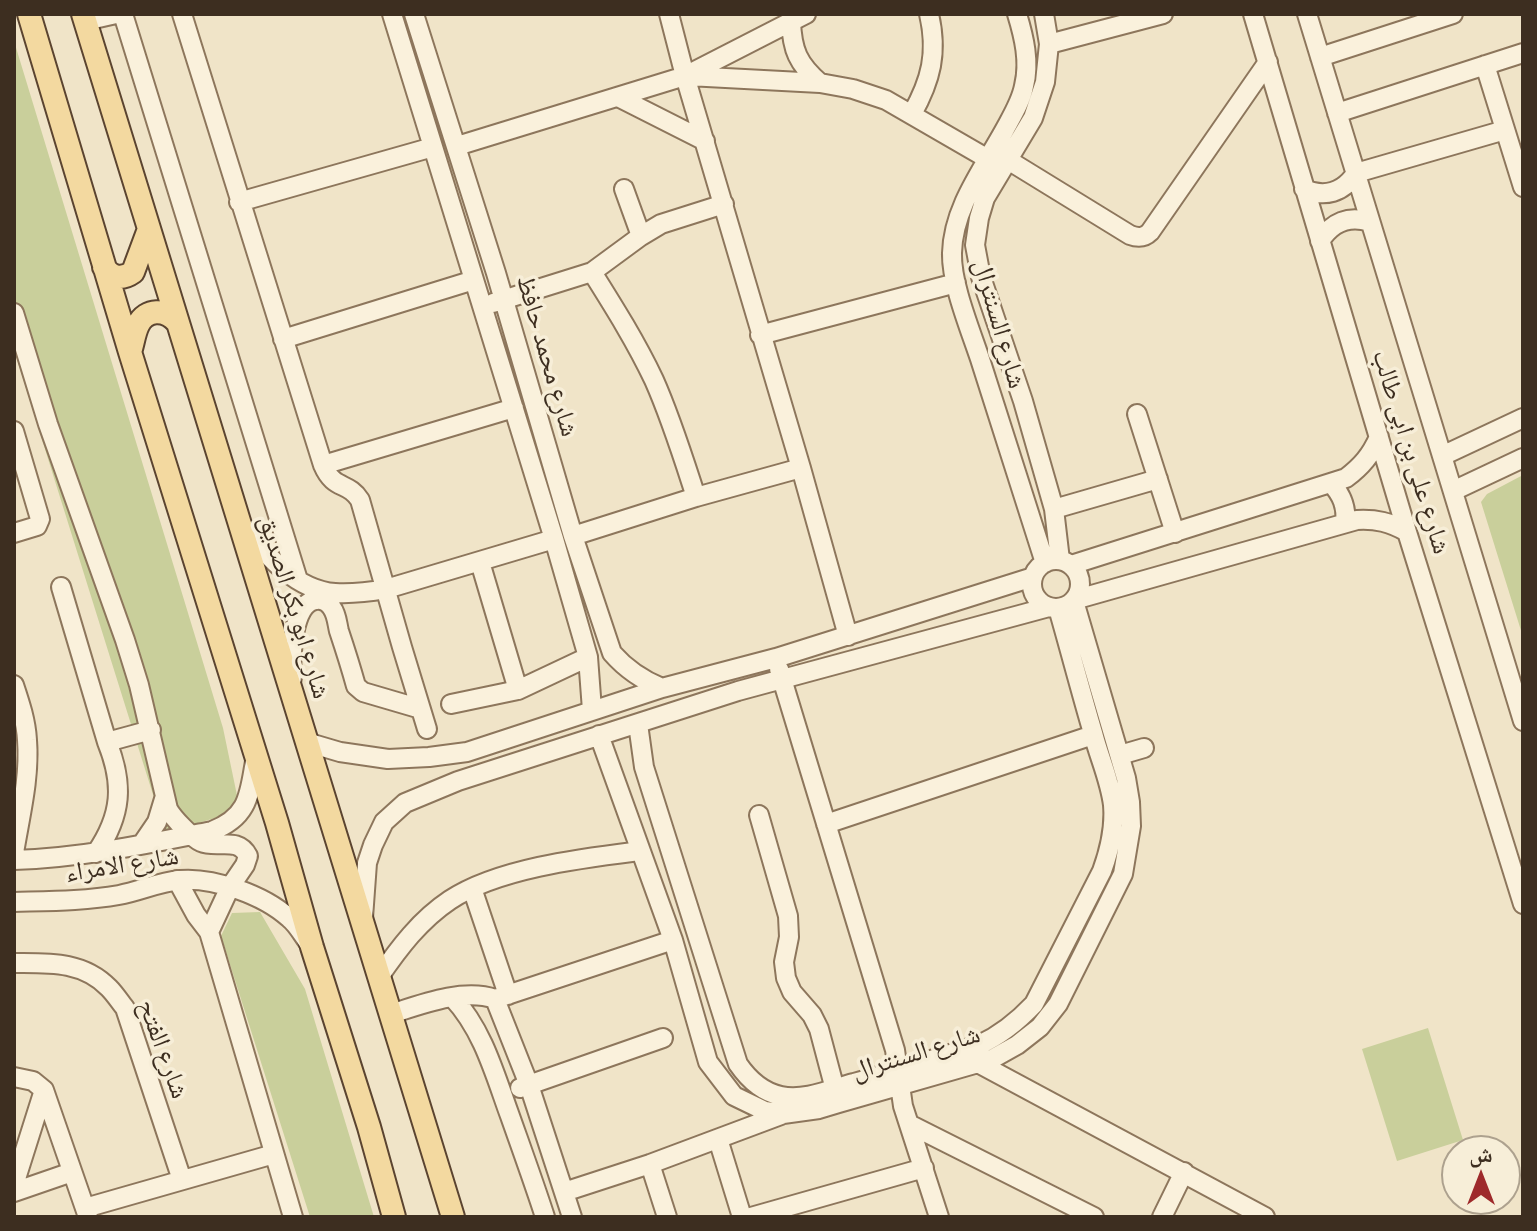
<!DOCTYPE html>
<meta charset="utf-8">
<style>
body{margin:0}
#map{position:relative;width:1537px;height:1231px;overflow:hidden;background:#f0e4c8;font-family:Literata,"Noto Naskh Arabic",serif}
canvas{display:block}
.frame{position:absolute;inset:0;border:16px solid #3d2e20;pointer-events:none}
.north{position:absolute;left:1441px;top:1135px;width:80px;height:80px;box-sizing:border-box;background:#f7eed8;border:2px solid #ada18e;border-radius:50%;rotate:0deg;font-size:22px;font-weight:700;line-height:32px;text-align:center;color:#3d2e20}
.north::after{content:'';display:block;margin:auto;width:28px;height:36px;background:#9e2a2b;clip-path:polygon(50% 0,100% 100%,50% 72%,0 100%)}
</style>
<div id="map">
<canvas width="1537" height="1231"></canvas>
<div class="frame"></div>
<div class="north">ش</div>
</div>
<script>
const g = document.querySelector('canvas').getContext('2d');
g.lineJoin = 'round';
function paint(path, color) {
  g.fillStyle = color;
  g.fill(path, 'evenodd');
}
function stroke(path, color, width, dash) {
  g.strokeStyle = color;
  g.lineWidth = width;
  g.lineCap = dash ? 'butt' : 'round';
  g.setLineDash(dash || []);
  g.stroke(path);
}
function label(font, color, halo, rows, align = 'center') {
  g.font = font + ' Literata,"Noto Naskh Arabic",serif';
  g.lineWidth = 7;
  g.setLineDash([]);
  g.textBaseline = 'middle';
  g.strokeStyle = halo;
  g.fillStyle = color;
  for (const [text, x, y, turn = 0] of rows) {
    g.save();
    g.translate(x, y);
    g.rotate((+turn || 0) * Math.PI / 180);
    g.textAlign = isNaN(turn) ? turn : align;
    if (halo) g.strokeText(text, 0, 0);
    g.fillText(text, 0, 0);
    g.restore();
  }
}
paint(new Path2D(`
 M14 41 223 728 239 805 215 818 165 833 14 350Z
 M1523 475V637L1481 502 1487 494Z
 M260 912 305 989 374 1217H310L221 936 232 913Z
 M1428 1028 1463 1140 1397 1161 1362 1049Z`), '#c9cf9b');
const minor = new Path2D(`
 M123 14 298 580
 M182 14 323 465C334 491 348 481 360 500L402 647 427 729
 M392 14 554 539 588 657 592 710
 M414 14 496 273 573 536 612 653C626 669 642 680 662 688
 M669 14 685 76 801 468 848 636
 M1017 14C1024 37 1030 62 1024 86 1021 102 1012 116 1004 131 983 169 953 208 952 253 951 283 970 329 980 359 1002 427 1024 495 1045 563
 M1044 14 1049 44 1045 82 1033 118 985 198 979 218 975 245 981 277 1023 401 1054 509 1060 560
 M1253 14 1407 532 1523 904
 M1307 14 1523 721
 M85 21 116 14
 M791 21C792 50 798 64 820 83
 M1049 44 1163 14
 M1320 57 1453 14
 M1485 65 1523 187
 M688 76 820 83 853 89 886 100 988 159
 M618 97 705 141
 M1337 113 1523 53
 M912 114C931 80 938 53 929 14
 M457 146 685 76 806 14
 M1008 160 1130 235C1138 238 1144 238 1150 232L1268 62
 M624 189 641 236
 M1304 189C1325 198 1343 193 1356 173L1505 130
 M239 202 433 147
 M1320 241C1332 222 1349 215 1370 222
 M592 272C614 307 636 342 654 380 671 418 683 457 696 497
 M493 303 592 272 641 236 661 224 724 204
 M14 313 48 424 125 640 139 685 168 809C173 818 192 838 201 842 217 849 238 836 248 856L245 865 230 887 209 932
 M760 335 956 283
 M283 339 474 280
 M1137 414 1175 533
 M14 431 40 519 37 526 14 533
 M1442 456 1523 418
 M323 465 514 408
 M1331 483C1342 495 1347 507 1345 523
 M1453 491 1523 458
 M1054 509 1158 479
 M244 528C267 556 296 590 335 593 352 594 369 592 386 589L554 539
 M573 536 696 497 801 468
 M1032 584a24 24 0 1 1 48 0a24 24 0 1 1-48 0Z
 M1071 565 1346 478C1362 466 1371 455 1379 437
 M61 587 107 742C124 784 122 815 96 853
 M1074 600 1357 520C1376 519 1390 522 1407 532
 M779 669 895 1050 903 1106 939 1217
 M292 678C290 660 292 602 316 600 322 599 328 602 332 608 337 615 337 623 339 631 345 649 351 668 356 686L363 692 421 709
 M14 685C20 703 26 721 27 740 30 778 20 816 14 853
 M518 690 588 657
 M451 704 518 690 480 562
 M638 724 644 767 738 1064C749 1080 762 1092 781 1096 805 1101 831 1089 854 1083 896 1071 937 1058 979 1045 1001 1035 1017 1022 1034 1004L1102 871C1110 849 1115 828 1113 805 1110 780 1099 757 1093 733 1081 692 1070 650 1058 608
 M599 735 673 940 708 1062 734 1096 765 1111 783 1114 819 1109 839 1103 992 1059 1017 1045 1040 1027 1058 1004 1123 874 1131 826 1130 802 1126 778 1074 601
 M107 742 151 730
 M306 742 340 752 388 759 429 757 467 752 662 688 776 658 1033 577
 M1120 755 1144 748
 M759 815 788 916 789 937 784 962 786 978 792 992 812 1015 819 1029 837 1097
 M826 824 1093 735
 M142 844 157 822 164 799
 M14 860C81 858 147 844 212 831 251 816 249 792 256 756
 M177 880 196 915 209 932 293 1217
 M472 888 508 995
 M14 902C49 901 85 901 119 895 140 891 159 882 180 880 213 877 264 895 289 918 297 924 302 934 308 942
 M363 918 367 863 373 845 384 822 405 803 458 781 738 691 1049 607
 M14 963C49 963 83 961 109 988 115 994 120 1002 125 1008L182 1180
 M379 977C399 948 420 920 450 900 498 868 584 858 640 851
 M453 998C483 1030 495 1075 510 1116 522 1150 534 1183 545 1217
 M495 999 673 940
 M391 1014C422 1004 464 988 495 999L529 1085 572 1217
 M978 1063 1265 1217
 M14 1077 33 1081 44 1090 88 1217
 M520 1088 663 1038
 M909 1124 1094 1217
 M718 1139 742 1217
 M650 1164 667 1217
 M14 1185 44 1090
 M14 1192 72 1172
 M564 1192 650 1164 781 1115
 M85 1208 274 1154
 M751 1217 924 1168
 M1162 1217 1184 1172`);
const major = new Path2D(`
 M29 14 130 352 277 823 312 947 369 1127 394 1217
 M83 14 453 1217
 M104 267C111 278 122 280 133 272L149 229
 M130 352C133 343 134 333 138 325 146 308 166 309 177 322`);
stroke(minor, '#8d765c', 22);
stroke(major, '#5b4430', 26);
stroke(minor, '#faf1dc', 18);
stroke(major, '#f3d9a0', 22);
label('26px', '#3d2e20', '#f7eed8', [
 ["شارع السنترال",999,324,74],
 ["شارع محمد حافظ",547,356,74],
 ["شارع على بن ابى طالب",1411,452,73],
 ["شارع ابو بكر الصديق",294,607,73],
 ["شارع الامراء",122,865,-9],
 ["شارع الفتح",163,1049,70],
 ["شارع السنترال",916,1053,-17]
]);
</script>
